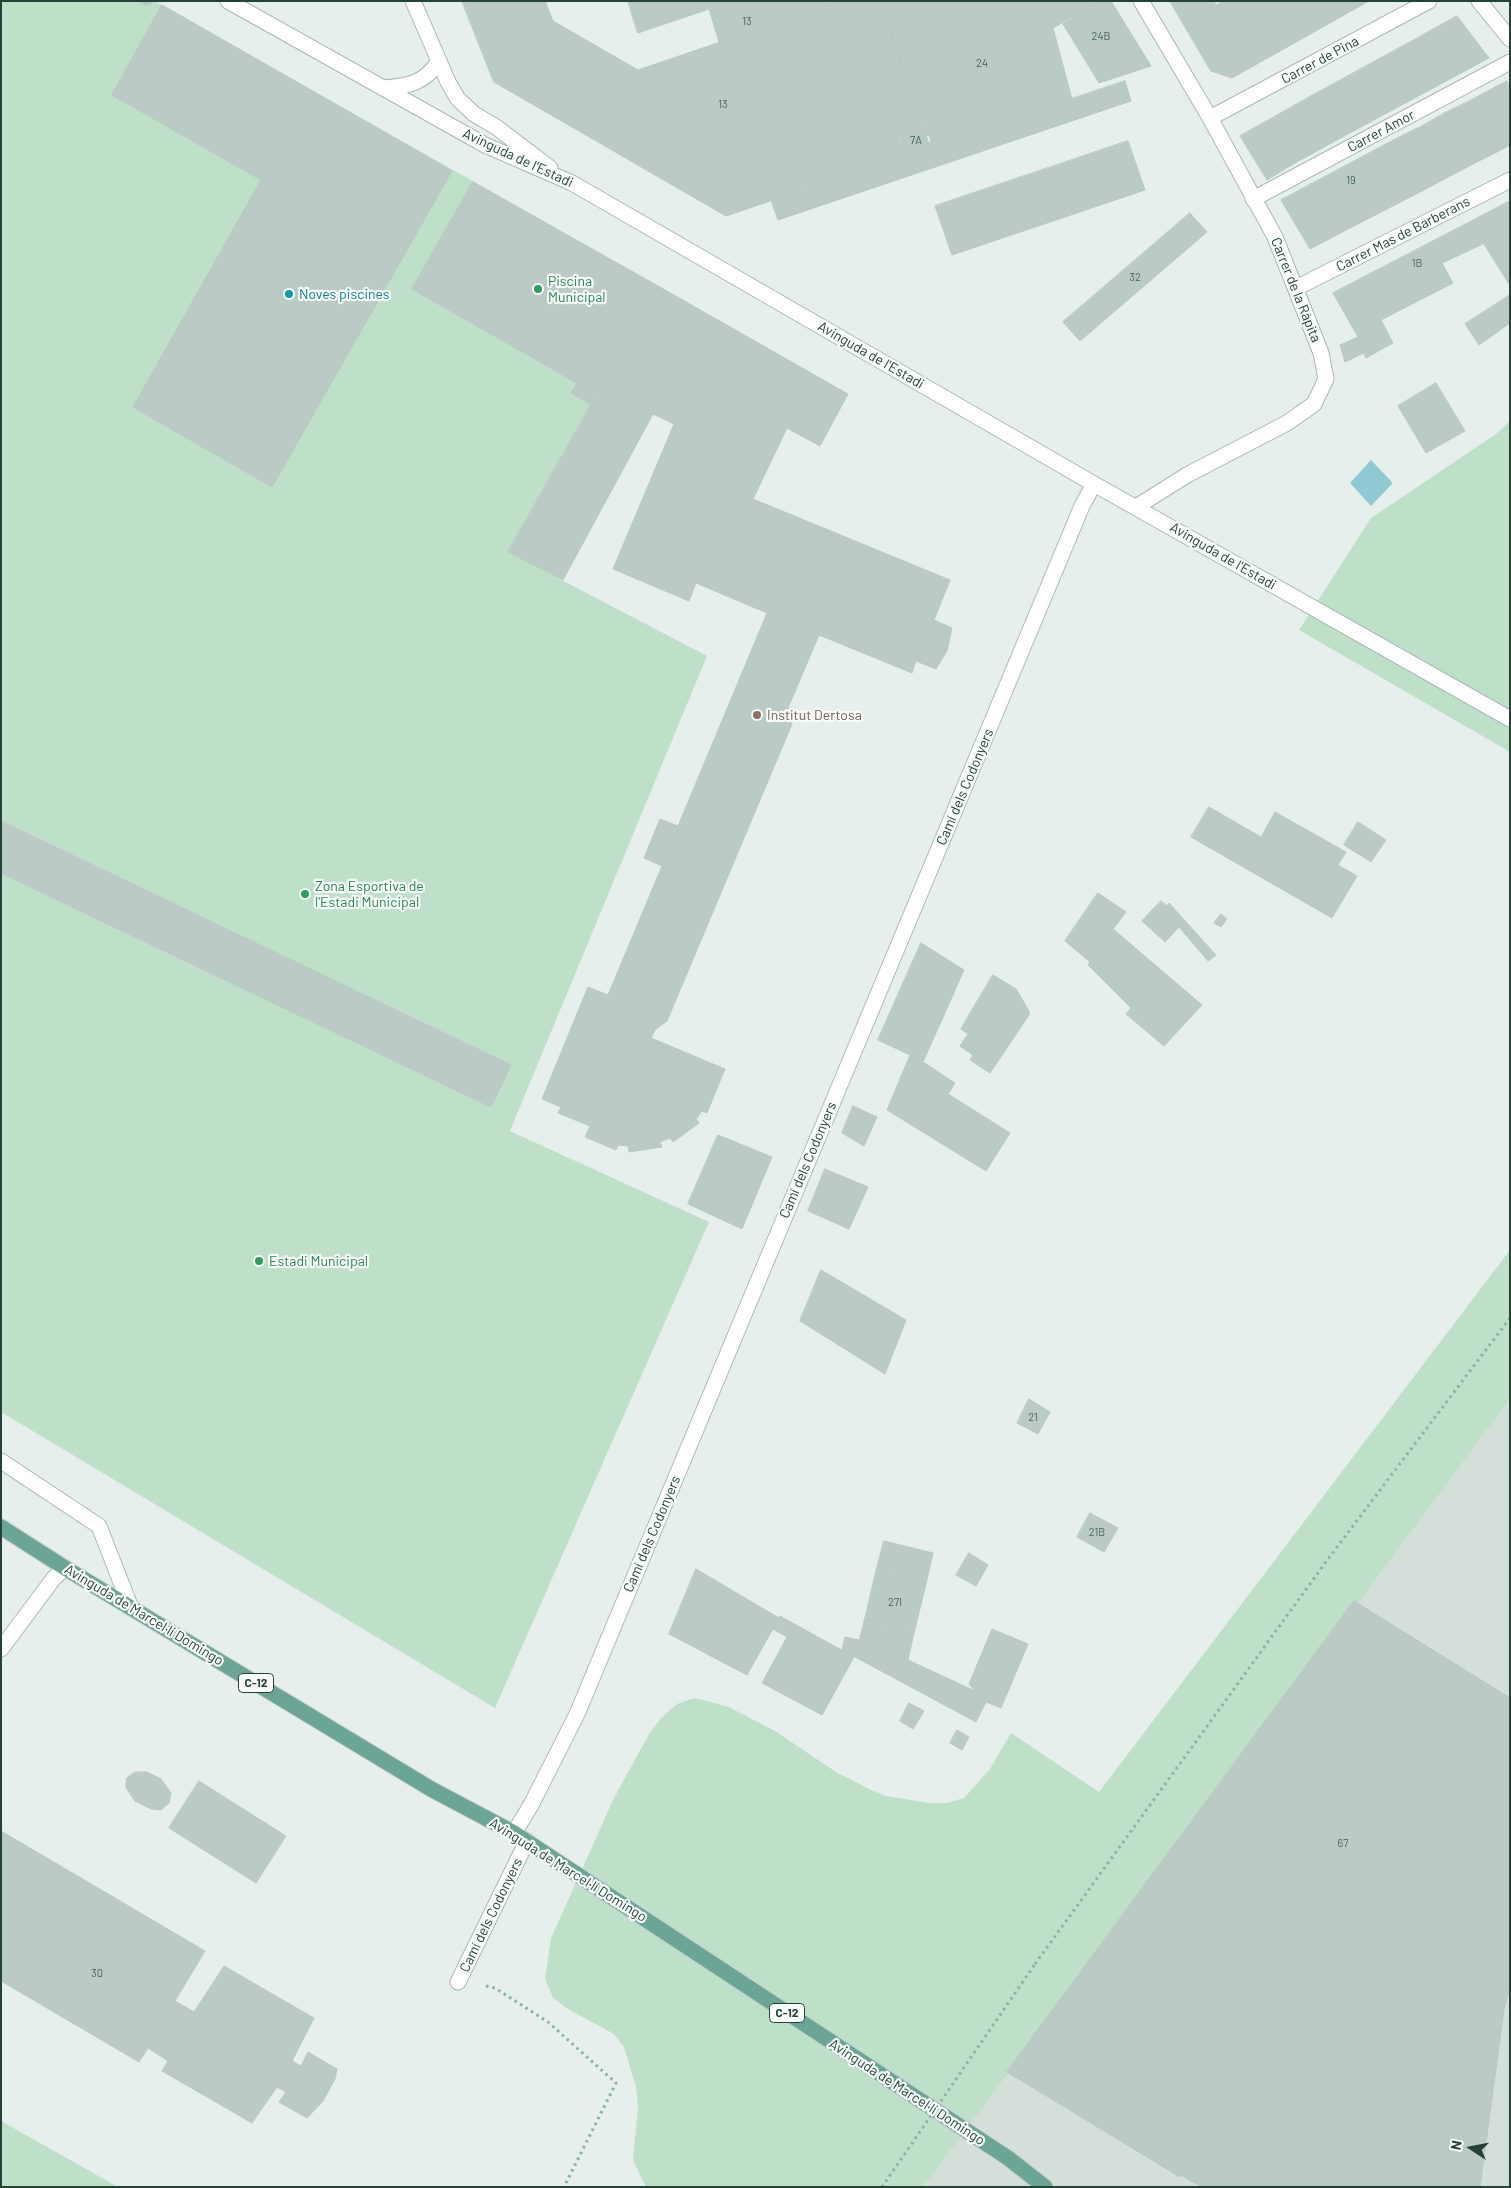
<!DOCTYPE html>
<meta charset="utf-8">
<style>
body{margin:0}
#map{position:relative;width:1511px;height:2188px;overflow:hidden;background:#e6efeb;font-family:Barlow,sans-serif}
canvas{display:block}
.frame{position:absolute;inset:0;border:2px solid #24423a;pointer-events:none}
.north{position:absolute;left:1446px;top:2123px;width:50px;height:50px;-webkit-text-stroke:4px #f7fbf9;paint-order:stroke;rotate:281deg;font-size:14px;font-weight:700;line-height:20px;text-align:center;color:#24423a}
.north::after{content:'';display:block;margin:auto;width:18px;height:22px;background:#24423a;clip-path:polygon(50% 0,100% 100%,50% 72%,0 100%)}
</style>
<div id="map">
<canvas width="1511" height="2188"></canvas>
<div class="frame"></div>
<div class="north">N</div>
</div>
<script>
const g = document.querySelector('canvas').getContext('2d');
g.lineJoin = 'round';
function paint(path, color) {
  g.fillStyle = color;
  g.fill(path, 'evenodd');
}
function stroke(path, color, width, dash) {
  g.strokeStyle = color;
  g.lineWidth = width;
  g.lineCap = dash ? 'butt' : 'round';
  g.setLineDash(dash || []);
  g.stroke(path);
}
function label(font, color, halo, rows, align = 'center') {
  g.font = font + ' Barlow,sans-serif';
  g.lineWidth = 4.5;
  g.setLineDash([]);
  g.textBaseline = 'middle';
  g.strokeStyle = halo;
  g.fillStyle = color;
  for (const [text, x, y, turn = 0] of rows) {
    g.save();
    g.translate(x, y);
    g.rotate((+turn || 0) * Math.PI / 180);
    g.textAlign = isNaN(turn) ? turn : align;
    if (halo) g.strokeText(text, 0, 0);
    g.fillText(text, 0, 0);
    g.restore();
  }
}
paint(new Path2D(`
 M1510 1399V2187H923L934 2169Z`), '#d4dfda');
paint(new Path2D(`
 M1 1H155L658 286 508 552 707 656 510 1131 709 1222 495 1708 1 1412Z
 M1510 421V752L1299 630 1371 518 1496 434Z
 M1510 1250V1399L923 2187H646L633 2160 638 2106 636 2087 624 2047 614 2034 568 2009 553 1998 545 1979 551 1938 614 1798 649 1734 661 1718 677 1704 695 1698 729 1707 775 1731 836 1772 869 1789 886 1796 929 1803H947L964 1798 990 1769 1011 1733 1099 1792Z
 M1 2121 118 2187H1Z`), '#bfe0c8');
paint(new Path2D(`
 M1371 460 1391 481 1392 484 1371 506 1350 483Z`), '#8ec9d4');
const building = new Path2D(`
 M139 1H148L152 3 145 5Z
 M462 1H545L553 21 638 70 841 1H879L923 126 901 133 909 154 726 216 494 82Z
 M628 1H841L719 42 709 9 638 33Z
 M879 1H1100V2L1053 28 1072 99 930 147 928 143 931 142 929 135 926 136Z
 M1111 1 1151 66 1099 83 1063 24 1102 1Z
 M1170 1H1214L1216 5 1223 1H1369L1232 78 1211 71Z
 M162 5 452 171 272 487 133 407 261 180 112 95Z
 M1457 16 1489 58 1439 85 1414 40Z
 M1414 40 1439 85 1346 135 1315 94Z
 M1125 81 1131 101 778 220 771 200Z
 M1507 81 1510 85V145L1499 151 1468 102Z
 M1315 94 1346 135 1295 163 1267 121Z
 M1468 102 1499 151 1477 162 1445 113Z
 M1445 113 1477 162 1450 176 1422 126Z
 M1267 121 1295 163 1267 180 1240 136Z
 M923 126 930 147 909 154 901 133Z
 M1422 126 1436 151 1408 166 1394 140Z
 M1394 140 1408 166 1380 182 1364 156Z
 M1128 141 1145 190 952 255 935 206Z
 M1436 151 1450 176 1424 190 1408 166Z
 M1364 156 1380 182 1336 205 1321 179Z
 M1408 166 1424 190 1350 228 1336 205Z
 M1321 179 1350 228 1310 249 1281 200Z
 M473 182 658 286 590 404 571 393 577 383 412 289Z
 M1510 201V284H1509L1470 222Z
 M1190 213 1207 232 1080 341 1063 322Z
 M1470 222 1483 244 1442 263 1453 283 1414 303 1391 263Z
 M1391 263 1414 303 1381 320 1393 343 1366 358 1364 353 1345 362 1340 345 1358 337 1333 293Z
 M658 286 848 394 820 446 787 428 753 499 950 580 934 620 952 628 947 651 936 669 916 661 912 673 819 635 788 708 792 724 667 1021 655 1030 651 1038 725 1069 707 1113 702 1111 696 1119 699 1123 673 1142 670 1138 660 1142 662 1147 629 1152 628 1146 618 1145 616 1150 585 1137 590 1126 558 1113 561 1107 542 1099 588 987 608 995 662 866 644 858 660 819 678 826 767 613 696 583 689 601 613 569 674 424 653 414 563 580 508 552Z
 M1510 295V323L1479 345 1465 324Z
 M1436 383 1465 431 1426 453 1398 406Z
 M1209 807 1261 837 1275 812 1346 852 1338 865 1357 876 1332 918 1191 837Z
 M1 821 511 1065 491 1107 1 873Z
 M1358 822 1386 840 1371 862 1344 845Z
 M1098 893 1126 912 1113 929 1202 1005 1164 1046 1126 1014 1131 1008 1088 965 1090 962 1065 941Z
 M1161 901 1167 906 1169 903 1216 955 1208 961 1179 927 1165 942 1142 921Z
 M1221 914 1227 919 1221 927 1214 923Z
 M921 943 964 970 923 1062 955 1083 948 1094 1010 1133 986 1171 887 1110 910 1055 878 1040Z
 M993 975 1016 989 1029 1011V1015L990 1073 970 1060 973 1055 960 1046 968 1034 961 1029Z
 M853 1106 877 1117 864 1146 842 1133Z
 M718 1135 772 1157 742 1229 688 1204Z
 M825 1169 868 1187 849 1229 808 1211Z
 M821 1270 906 1320 885 1374 800 1321Z
 M1029 1399 1050 1412 1038 1434 1017 1423Z
 M1090 1513 1118 1528 1104 1552 1077 1537Z
 M884 1541 933 1553 926 1584 876 1572Z
 M969 1553 988 1565 976 1586 956 1575Z
 M696 1569 779 1618 747 1675 669 1634Z
 M876 1572 926 1584 914 1633 865 1619Z
 M1354 1601 1510 1698V1988L1504 2009 1480 2187H1202L1181 2175 1180 2177 1007 2072Z
 M780 1616 854 1657 822 1715 762 1683 787 1637 773 1629Z
 M865 1619 914 1633 908 1660 975 1691 969 1684 992 1629 1028 1644 1001 1708 986 1702 976 1722 842 1650 845 1637 859 1640Z
 M909 1703 924 1711 913 1729 900 1721Z
 M957 1730 969 1737 962 1750 950 1743Z
 M135 1772H147L161 1779 171 1793 169 1803 161 1810 151 1809 135 1801 126 1788V1783L127 1778Z
 M199 1781 286 1836 256 1883 169 1828Z
 M1 1831 205 1951 175 2001 194 2012 224 1966 314 2018 292 2061 301 2066 308 2052 337 2069 335 2079 323 2101 307 2118 279 2102 286 2092 277 2087 252 2123 162 2071 168 2061 148 2048 139 2062 1 1981Z`);
paint(building, '#bbcac4');
stroke(building, '#b8c9c2', 1);
const minor = new Path2D(`
 M228 1 485 145 572 183 1094 484 1510 719
 M413 1 448 82 458 99 474 114 496 127 550 168
 M1479 1 1510 39
 M383 88C408 86 424 84 439 61
 M1210 118 1429 1
 M1253 199 1510 62
 M1296 288 1510 180
 M1136 507 1187 475 1287 423 1314 404 1326 379 1321 353 1275 237 1210 118 1141 1
 M1 1461 99 1526 131 1608
 M1 1649 54 1578 65 1568
 M514 1833 531 1805 577 1714 1082 506 1094 484
 M458 1982 527 1841`);
const major = new Path2D(`
 M1 1527 65 1568 431 1789 514 1833 1008 2158 1045 2187`);
stroke(minor, '#a8b8b2', 17);
stroke(major, '#c2cac8', 17);
stroke(new Path2D(`
 M1035 1964 1328 1559 1510 1318
 M486 1986 495 1988 548 2022 616 2083 564 2187`), '#86b3a5', 3, [2.5, 4]);
stroke(minor, '#fff', 15);
stroke(major, '#6aa596', 15);
stroke(new Path2D(`
 M882 2187 1035 1964`), '#86b3a5', 3, [2.5, 4]);
for (const [x, y, r, color] of [
 [538,289,5,"#2e9e5b"],
 [289,294,5,"#0f9aa8"],
 [757,715,5,"#8d6e63"],
 [305,894,5,"#2e9e5b"],
 [259,1261,5,"#2e9e5b"]
]) {
  const dot = new Path2D();
  dot.arc(x, y, r, 0, 2 * Math.PI);
  g.fillStyle = color;
  g.fill(dot);
  stroke(dot, '#f7fbf9', 2);
}
label('11px', '#4a645c', null, [
 ["13",747,21],
 ["24B",1101,36],
 ["24",982,63],
 ["13",723,104],
 ["7A",916,140],
 ["19",1351,180],
 ["1B",1417,263],
 ["32",1135,277],
 ["21",1033,1417],
 ["21B",1097,1532],
 ["27I",895,1602],
 ["67",1343,1843],
 ["30",97,1973]
]);
for (const [x, y, w] of [
 [256,1683,35],
 [787,2013,35]
]) {
  const box = new Path2D();
  box.roundRect(x - w / 2, y - 9.5, w, 19, 4);
  g.fillStyle = '#f7fbf9';
  g.fill(box);
  stroke(box, '#24423a', 1);
}
label('bold 12px', '#24423a', null, [
 ["C-12",256,1683],
 ["C-12",787,2013]
]);
label('14px', '#24423a', '#f7fbf9', [
 ["Carrer de Pina",1320,60,-28],
 ["Carrer Amor",1381,131,-28],
 ["Avinguda de l'Estadi",518,158,25],
 ["Carrer Mas de Barberans",1403,234,-27],
 ["Carrer de la Ràpita",1296,290,68],
 ["Avinguda de l'Estadi",871,355,30],
 ["Avinguda de l'Estadi",1223,556,30],
 ["Camí dels Codonyers",965,787,-67],
 ["Camí dels Codonyers",808,1160,-67],
 ["Camí dels Codonyers",652,1534,-67],
 ["Avinguda de Marcel·lí Domingo",144,1615,31],
 ["Avinguda de Marcel·lí Domingo",568,1870,32],
 ["Camí dels Codonyers",491,1915,-64],
 ["Avinguda de Marcel·lí Domingo",907,2092,33]
]);
label('14px', '#27864d', '#f7fbf9', [
 ["Piscina",548,281],
 ["Municipal",548,297],
 ["Zona Esportiva de",315,886],
 ["l'Estadi Municipal",315,902],
 ["Estadi Municipal",269,1261]
], 'left');
label('14px', '#0d838f', '#f7fbf9', [
 ["Noves piscines",299,294]
], 'left');
label('14px', '#785e54', '#f7fbf9', [
 ["Institut Dertosa",767,715]
], 'left');
</script>
